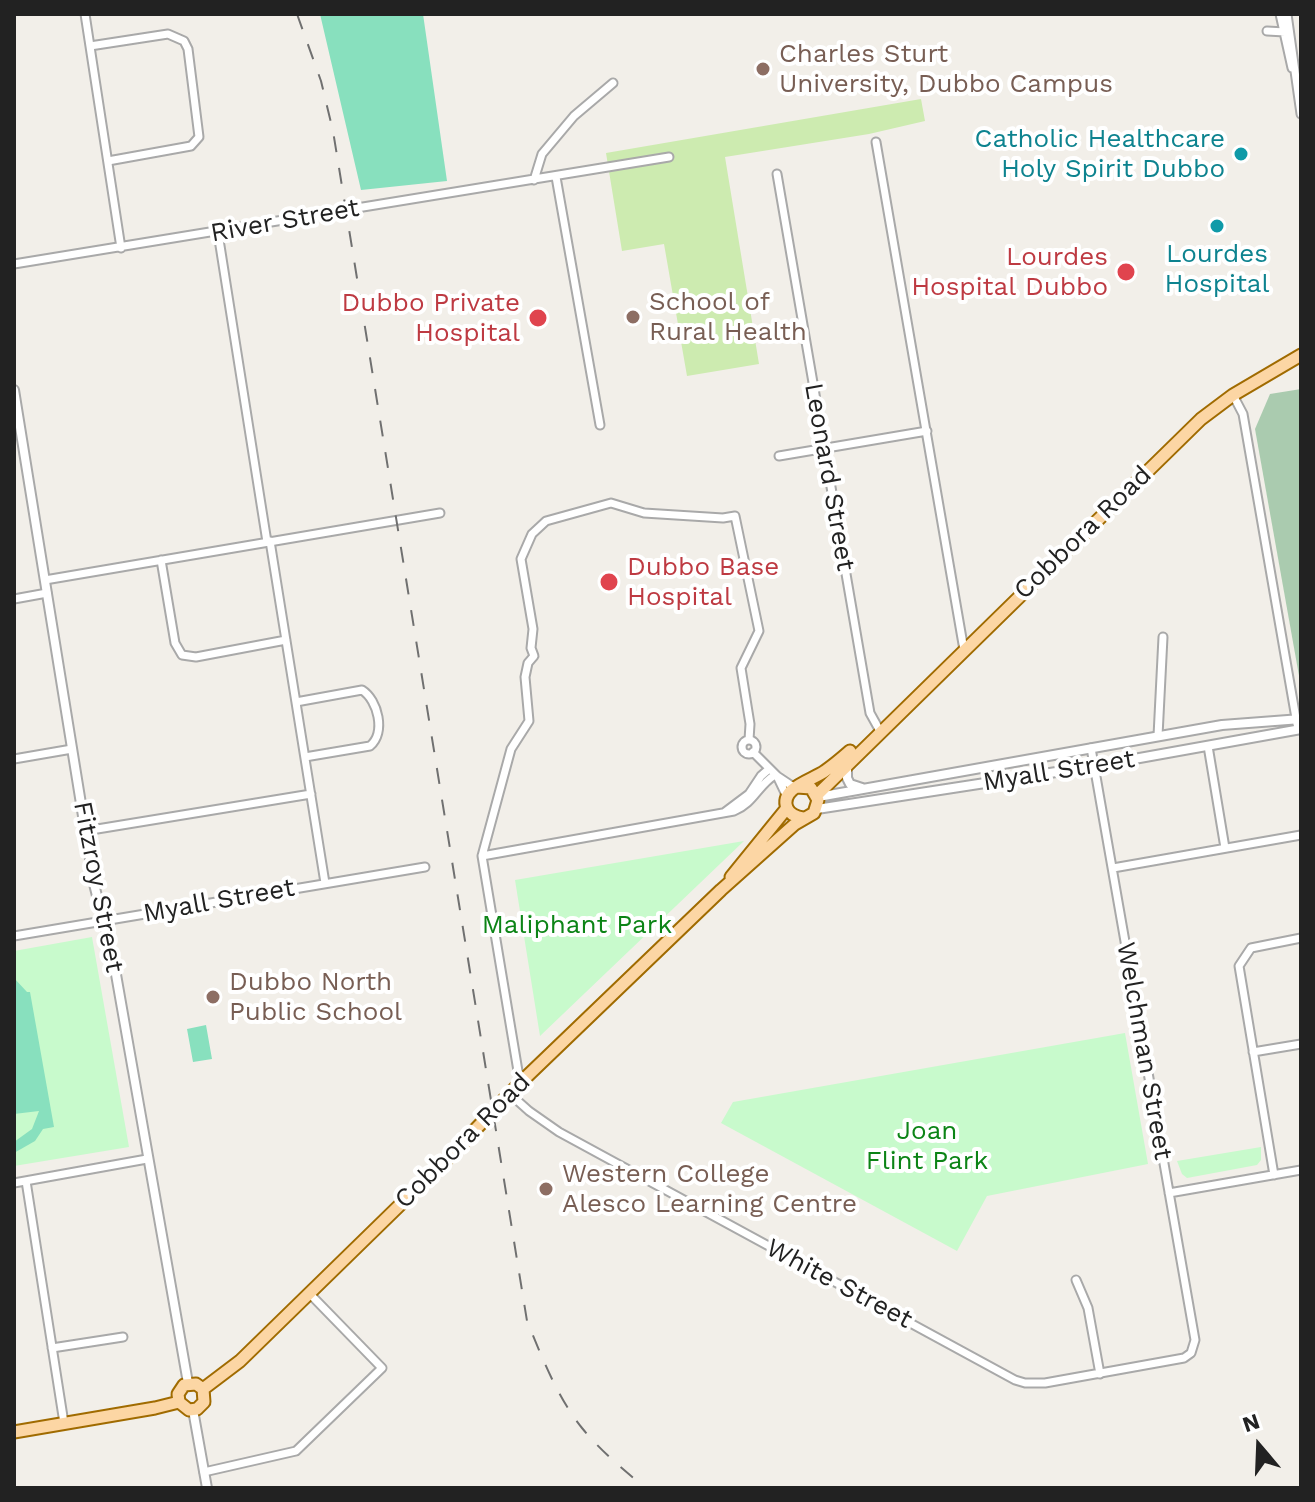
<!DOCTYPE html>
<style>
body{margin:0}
#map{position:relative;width:1315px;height:1502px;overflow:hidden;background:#f2efe9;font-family:"Work Sans",sans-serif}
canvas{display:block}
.frame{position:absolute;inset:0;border:16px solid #222;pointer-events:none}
.north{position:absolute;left:1219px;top:1406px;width:80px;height:80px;-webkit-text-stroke:6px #fff;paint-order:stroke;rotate:341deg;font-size:22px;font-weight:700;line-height:32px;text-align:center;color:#222}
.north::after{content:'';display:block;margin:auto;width:28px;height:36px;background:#222;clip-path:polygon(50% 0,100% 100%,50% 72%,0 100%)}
</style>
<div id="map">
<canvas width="1315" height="1502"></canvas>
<div class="frame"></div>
<div class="north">N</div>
</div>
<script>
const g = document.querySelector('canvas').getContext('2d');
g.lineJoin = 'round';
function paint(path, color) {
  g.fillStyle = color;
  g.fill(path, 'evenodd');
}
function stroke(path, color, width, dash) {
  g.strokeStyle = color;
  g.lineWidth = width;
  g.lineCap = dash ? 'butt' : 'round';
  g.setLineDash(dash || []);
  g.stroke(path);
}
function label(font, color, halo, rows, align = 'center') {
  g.font = font + ' "Work Sans",sans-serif';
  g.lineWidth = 8;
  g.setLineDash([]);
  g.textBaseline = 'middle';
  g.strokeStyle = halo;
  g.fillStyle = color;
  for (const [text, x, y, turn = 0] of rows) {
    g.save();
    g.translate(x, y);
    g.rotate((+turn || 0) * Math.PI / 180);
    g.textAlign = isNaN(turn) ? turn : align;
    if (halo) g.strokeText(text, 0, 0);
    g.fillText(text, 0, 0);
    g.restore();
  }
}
paint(new Path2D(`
 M921 99 925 121 869 134 725 157 759 364 687 376 664 244 622 251 606 153Z`), '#cdebb0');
paint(new Path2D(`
 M1301 389V687L1255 429 1270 394Z`), '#aacbaf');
paint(new Path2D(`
 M744 841 540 1036 515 880Z
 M92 937 129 1147 14 1166V951Z
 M1125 1033 1148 1164 987 1196 957 1251 721 1123 733 1102Z
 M1261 1147V1160L1257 1165 1187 1178 1182 1174 1177 1161Z`), '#c8facc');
paint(new Path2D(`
 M320 14H423L447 181 361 190Z
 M14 978 27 992H30L54 1127 43 1129 35 1141 14 1153V1142L32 1129 39 1111 14 1114Z
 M206 1025 212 1059 193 1062 187 1029Z`), '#88e0be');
const minor = new Path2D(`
 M85 14 121 248
 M1280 14 1292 68
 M1287 14 1301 114
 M1267 31 1285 32
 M90 46 168 34 184 41 188 49 199 137 191 146 108 161
 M876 142 964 650
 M777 174 870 713 880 731
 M556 177 600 425
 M534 180 542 154 574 116 613 83
 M218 233 267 542
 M14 264 669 157
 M1233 395 1243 414 1297 724
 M779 456 927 431
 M270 541 325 883
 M161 560 175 643 182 655 196 657 286 640
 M45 580 440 513
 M14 599 47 593
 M296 702 362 690C378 700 386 733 370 746L305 757
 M1158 736 1163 637
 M742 747a7 7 0 1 1 14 0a7 7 0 1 1-14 0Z
 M1208 746 1225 848
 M753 752 777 776 795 788
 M14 759 72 749
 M777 776 787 797
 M725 812 749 794 761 776 769 769
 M85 831 311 794
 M482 856 734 811C754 803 758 785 775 775
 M1113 868 1301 835
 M14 936 425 867
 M1253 1052 1301 1044
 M520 1083 482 856 511 749 529 721 525 677 528 663 534 656 531 648 533 629 521 559 532 534 546 521 611 503 644 513 723 518 735 516 759 631 741 668 750 724 749 740
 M510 1094 529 1111 559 1132 1015 1380 1025 1383H1045L1184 1358 1191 1353 1195 1340 1091 748
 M1274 1175 1239 966 1251 948 1301 938
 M26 1181 64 1423
 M14 1183 147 1159
 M1169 1193 1301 1170
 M1076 1280 1088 1308 1100 1374
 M52 1348 123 1337
 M204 1472 296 1451 382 1368 309 1293`);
const tertiary = new Path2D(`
 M14 390 94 884 114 963 188 1383
 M847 764V778L850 784 862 788
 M818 797 1222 725 1301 719
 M817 809 1095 766 1301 729
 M193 1410 207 1488`);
const primary = new Path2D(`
 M817 795 1201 419 1233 395 1301 355
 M803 818C796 817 790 815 787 808 779 788 813 780 825 771 834 765 842 758 850 751
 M731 877 787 808
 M203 1389 240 1361 445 1161 520 1083 721 890 795 824 814 813 818 800 811 788 797 787
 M179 1402 189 1410 197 1409 204 1402 203 1389
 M179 1402 178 1394 184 1385 196 1384 203 1389
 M14 1432 155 1408 179 1402`);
stroke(minor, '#a9a9a9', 11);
stroke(tertiary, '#a9a9a9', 12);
stroke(primary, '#a06b00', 15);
stroke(minor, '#fff', 7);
stroke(tertiary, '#fff', 8);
stroke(primary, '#fcd6a4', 11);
stroke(new Path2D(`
 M297 14 321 81 333 131 527 1321C542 1357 557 1397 582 1428 600 1450 623 1470 646 1488`), '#707070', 2, [16, 16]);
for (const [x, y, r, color] of [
 [763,69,8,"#8d6e63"],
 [1241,154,8,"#0f9aa8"],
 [1217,226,8,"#0f9aa8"],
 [1126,272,10,"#e0444e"],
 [633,317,8,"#8d6e63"],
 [538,318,10,"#e0444e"],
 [609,582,10,"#e0444e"],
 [213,997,8,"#8d6e63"],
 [546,1189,8,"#8d6e63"]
]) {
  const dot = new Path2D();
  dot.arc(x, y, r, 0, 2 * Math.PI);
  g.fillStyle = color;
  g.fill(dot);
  stroke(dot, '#fff', 3);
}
label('26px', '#785e54', '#fff', [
 ["Charles Sturt",779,54],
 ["University, Dubbo Campus",779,84],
 ["School of",649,302],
 ["Rural Health",649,332],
 ["Dubbo North",229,982],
 ["Public School",229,1012],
 ["Western College",562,1174],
 ["Alesco Learning Centre",562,1204]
], 'left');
label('26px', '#0d838f', '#fff', [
 ["Catholic Healthcare",1225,139],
 ["Holy Spirit Dubbo",1225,169],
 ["Lourdes",1217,254,"center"],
 ["Hospital",1217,284,"center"]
], 'right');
label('26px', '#222', '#fff', [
 ["River Street",285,221,-10],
 ["Leonard Street",829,477,80],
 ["Cobbora Road",1083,533,-44],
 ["Myall Street",1059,771,-9],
 ["Fitzroy Street",98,887,79],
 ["Myall Street",219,901,-10],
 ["Welchman Street",1144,1051,80],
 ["Cobbora Road",463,1141,-45],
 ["White Street",839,1284,28]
]);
label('26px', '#be3a42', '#fff', [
 ["Lourdes",1108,257],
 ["Hospital Dubbo",1108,287],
 ["Dubbo Private",520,303],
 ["Hospital",520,333],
 ["Dubbo Base",627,567,"left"],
 ["Hospital",627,597,"left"]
], 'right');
label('26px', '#0c8416', '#fff', [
 ["Maliphant Park",577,925],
 ["Joan",927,1131],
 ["Flint Park",927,1161]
]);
</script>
